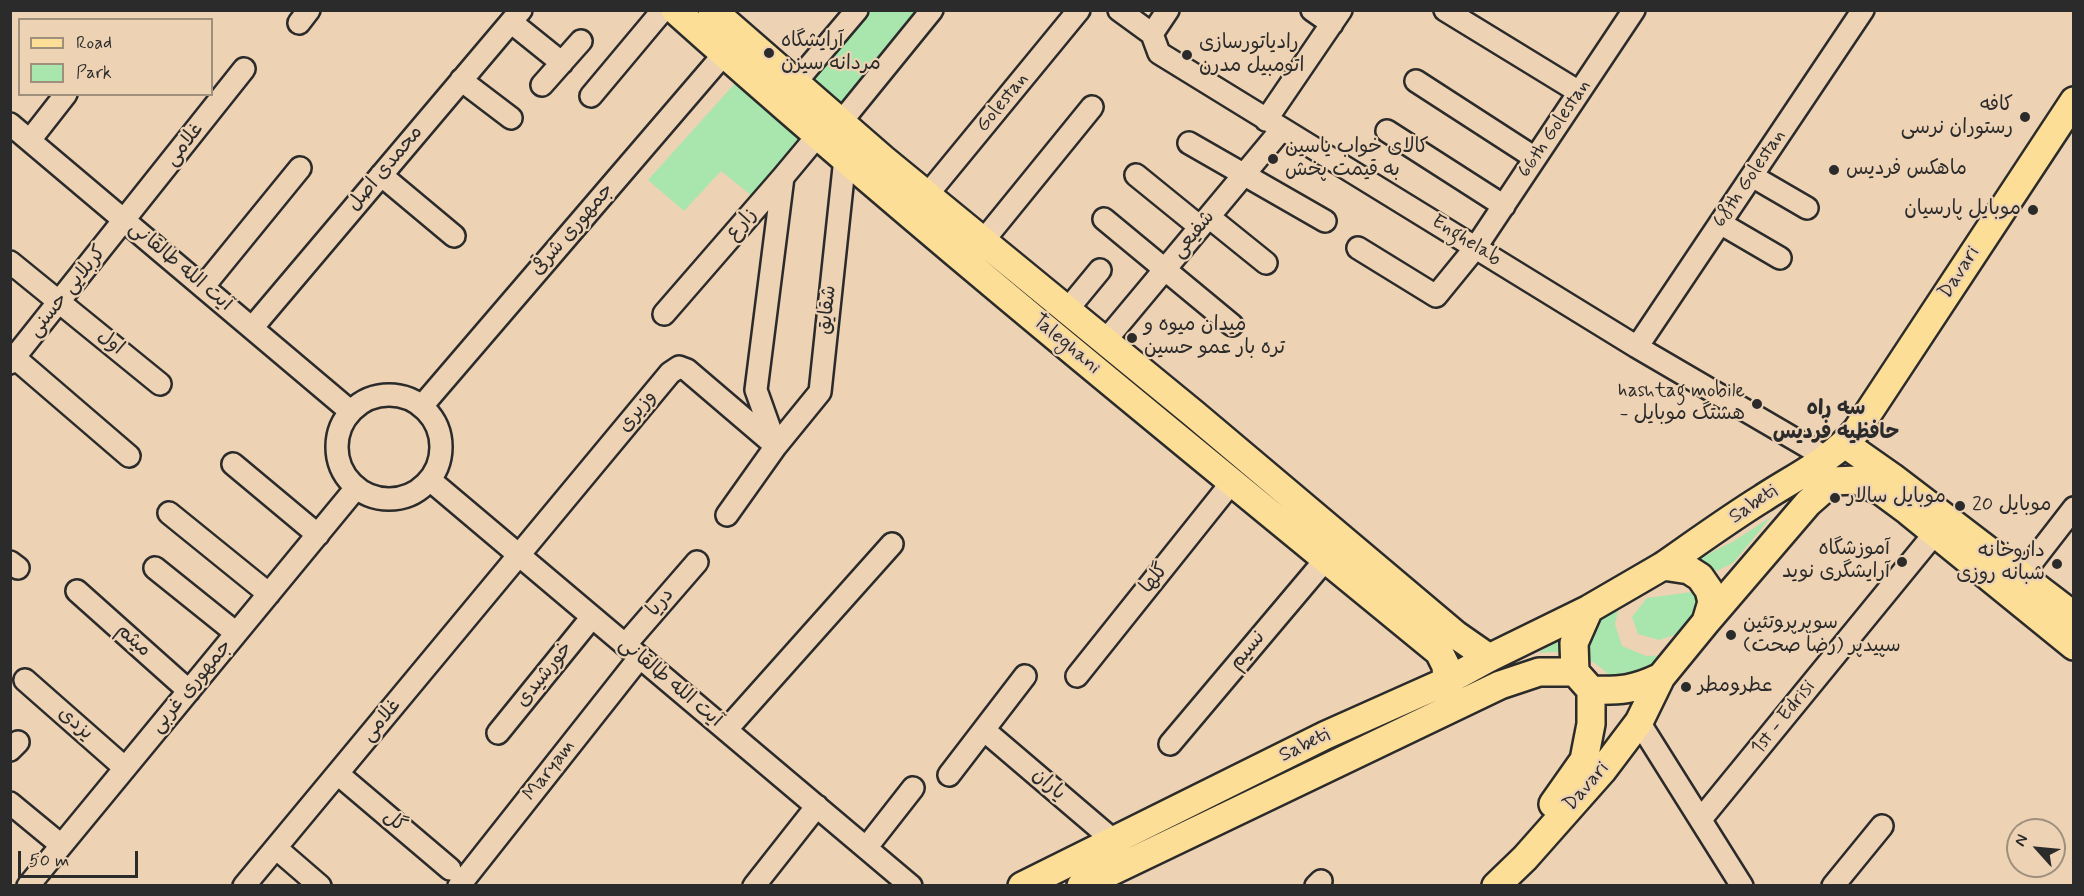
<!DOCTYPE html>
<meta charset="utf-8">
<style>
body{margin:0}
#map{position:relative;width:2084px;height:896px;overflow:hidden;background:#edd2b4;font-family:Mynerve,sans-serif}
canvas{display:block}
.frame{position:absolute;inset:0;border:12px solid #2b2b2b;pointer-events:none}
.legend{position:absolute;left:18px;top:18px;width:195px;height:78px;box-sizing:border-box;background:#edd2b4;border:2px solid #9f8f7d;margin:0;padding:8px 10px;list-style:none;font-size:18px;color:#2b2b2b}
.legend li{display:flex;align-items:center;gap:12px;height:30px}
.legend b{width:30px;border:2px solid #9f8f7d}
.north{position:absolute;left:2006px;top:818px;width:60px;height:60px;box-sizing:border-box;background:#edd2b4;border:2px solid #9f8f7d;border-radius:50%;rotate:297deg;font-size:16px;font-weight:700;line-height:24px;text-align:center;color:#2b2b2b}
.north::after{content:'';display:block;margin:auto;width:21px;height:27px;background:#2b2b2b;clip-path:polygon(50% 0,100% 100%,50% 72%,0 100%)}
.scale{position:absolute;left:18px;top:851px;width:120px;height:27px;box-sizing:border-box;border:3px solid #2b2b2b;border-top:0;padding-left:8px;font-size:18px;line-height:21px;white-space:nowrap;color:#2b2b2b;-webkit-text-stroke:4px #edd2b4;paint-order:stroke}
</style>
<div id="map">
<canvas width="2084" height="896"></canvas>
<div class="frame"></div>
<ul class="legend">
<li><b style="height:8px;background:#fdde96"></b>Road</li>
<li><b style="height:16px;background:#a8e6ad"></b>Park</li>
</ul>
<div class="north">N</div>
<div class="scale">50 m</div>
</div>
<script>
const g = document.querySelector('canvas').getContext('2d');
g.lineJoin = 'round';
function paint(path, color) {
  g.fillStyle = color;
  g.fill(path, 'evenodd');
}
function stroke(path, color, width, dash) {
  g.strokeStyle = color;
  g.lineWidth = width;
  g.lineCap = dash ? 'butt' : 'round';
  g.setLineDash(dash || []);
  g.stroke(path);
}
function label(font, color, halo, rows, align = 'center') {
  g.font = font + ' Mynerve,"Playpen Sans Arabic",sans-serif';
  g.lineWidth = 4.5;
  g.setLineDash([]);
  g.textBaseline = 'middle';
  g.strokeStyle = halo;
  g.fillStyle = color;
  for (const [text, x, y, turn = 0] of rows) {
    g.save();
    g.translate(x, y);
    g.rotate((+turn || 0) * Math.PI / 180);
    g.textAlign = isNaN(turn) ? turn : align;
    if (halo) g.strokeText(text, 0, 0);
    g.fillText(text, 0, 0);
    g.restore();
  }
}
paint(new Path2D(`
 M868 11H922L839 110 806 81Z
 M738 80 808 140 757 200 721 171 684 211 648 180Z
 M1771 517 1733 563 1710 574 1648 585 1734 541Z
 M1727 580 1689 630 1659 640 1638 634 1632 617 1647 598 1707 590Z
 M1620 602 1615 624 1622 646 1646 656 1672 655 1637 714C1610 671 1592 647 1538 653Z`), '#a8e6ad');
const minor = new Path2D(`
 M1119 10 1152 34 1159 53 1637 347 1827 458
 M1312 10 1332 24
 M1445 10 1579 92
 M511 22 562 63
 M299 23 309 10
 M1152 34 1168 10
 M461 80 511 118
 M1416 81 1535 158
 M795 83 857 10
 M542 85 581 41
 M591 96 663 10
 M1266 120 1341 10
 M841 122 932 10
 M10 124 350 411
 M1387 131 1504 206
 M30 140 66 94
 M1189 143 1325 221
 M381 175 454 236
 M1136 175 1200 227
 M1752 176 1807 208
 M783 177 756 390 776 446 820 392 845 158
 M927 195 1079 10
 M1209 217 1266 263
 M1104 219 1232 325
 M1720 223 1780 258
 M983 241 1092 107
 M1358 248 1436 296 1476 247 1634 10
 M10 262 160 384
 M203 287 300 168
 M1067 310 1100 270
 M664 314 783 177 818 135
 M252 328 521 10
 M1105 341 1282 129
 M1637 347 1863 10
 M15 358 129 456
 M10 363 244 69
 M337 447a52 52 0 1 1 104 0a52 52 0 1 1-104 0Z
 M422 406 724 54
 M233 464 318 535
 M430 480 911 886
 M169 513 269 594
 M10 562 18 568
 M155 568 236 633
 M2022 575 2074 508
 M77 591 189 691
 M625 645 697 562
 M1077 676 1232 482
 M25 680 125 768
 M1639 722 1742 886
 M726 730 892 544
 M984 730 1113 840
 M498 733 592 617
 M1170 744 1326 559
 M10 750 18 742
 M338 774 450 869
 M949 775 1025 676
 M10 803 61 845
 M1701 819 1935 533
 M276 848 320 886
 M866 848 913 788
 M28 886 356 488
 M244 886 670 373 679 367 687 370 776 446 727 515
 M459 886 640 657
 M754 886 817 806
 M1316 886 1321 881
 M1833 886 1882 826`);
const major = new Path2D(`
 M675 10C923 232 1182 441 1439 652L1446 666 1447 681
 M712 10 883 159 1194 414 1456 635 1489 658
 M1845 444 1892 477 2074 616
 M1663 566C1696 543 1729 519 1763 498 1795 477 1832 460 1857 430L2074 101
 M1706 622 1808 503 1833 481 1856 480 1881 491 1908 511 2074 646
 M1553 804 1584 760 1591 724V690
 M1022 886 1326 735 1447 681 1489 658 1589 609
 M1081 886 1500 685 1539 672H1575
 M1496 886 1525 858 1602 771 1639 722 1661 677 1706 622 1712 602 1709 590 1700 577 1689 570 1663 566 1589 609 1574 643 1575 672 1591 690C1620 691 1634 690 1661 677`);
stroke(minor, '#2b2b2b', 26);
stroke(major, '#2b2b2b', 32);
stroke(minor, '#edd2b4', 21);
stroke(major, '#fdde96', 27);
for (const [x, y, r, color] of [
 [769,53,6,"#2b2b2b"],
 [1187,55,6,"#2b2b2b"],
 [2025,117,6,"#2b2b2b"],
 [1273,159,6,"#2b2b2b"],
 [1834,170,6,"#2b2b2b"],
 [2033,210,6,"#2b2b2b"],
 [1132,338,6,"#2b2b2b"],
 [1757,404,6,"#2b2b2b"],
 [1835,498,6,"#2b2b2b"],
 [1960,506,6,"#2b2b2b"],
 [1902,562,6,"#2b2b2b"],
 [2057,564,6,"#2b2b2b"],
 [1731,635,6,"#2b2b2b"],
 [1686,687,6,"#2b2b2b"]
]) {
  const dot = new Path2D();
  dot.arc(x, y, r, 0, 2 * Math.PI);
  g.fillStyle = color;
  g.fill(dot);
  stroke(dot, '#edd2b4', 2);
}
label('20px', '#2b2b2b', '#edd2b4', [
 ["آرایشگاه",781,42],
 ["مردانه سیزن",781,65],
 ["رادیاتورسازی",1199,44],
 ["اتومبیل مدرن",1199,67],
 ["کافه",2013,106,"right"],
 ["رستوران نرسی",2013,129,"right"],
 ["کالای خواب یاسین",1285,148],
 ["به قیمت پخش",1285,171],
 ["ماهکس فردیس",1846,170],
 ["موبایل پارسیان",2021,210,"right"],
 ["میدان میوه و",1144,326],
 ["تره بار عمو حسین",1144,349],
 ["hashtag mobile",1745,392,"right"],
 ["- هشتگ موبایل",1745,415,"right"],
 ["موبایل سالار",1847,498],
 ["موبایل 20",1972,506],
 ["آموزشگاه",1890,550,"right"],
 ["آرایشگری نوید",1890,573,"right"],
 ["داروخانه",2045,552,"right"],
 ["شبانه روزی",2045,575,"right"],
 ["سوپرپروتئین",1743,624],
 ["سپیدپر (رضا صحت)",1743,647],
 ["عطرومطر",1698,687]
], 'left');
label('20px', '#2b2b2b', '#edd2b4', [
 ["Golestan",1003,103,-51],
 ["66th Golestan",1555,129,-56],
 ["غلامی",185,145,-52],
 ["محمدی اصل",386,169,-50],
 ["68th Golestan",1750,179,-56],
 ["زارع",742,225,-49],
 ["جمهوری شرقی",573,230,-49],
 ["شفیعی",1194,235,-50],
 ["Enghelab",1466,241,32],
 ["آیت الله طالقانی",180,267,40],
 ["Davari",1960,273,-57],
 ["کربلایی حسنی",68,292,-51],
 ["شقایق",828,310,-84],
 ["اول",110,343,39],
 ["Taleghani",1066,345,40],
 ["وزیری",638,412,-51],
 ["Sabeti",1754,505,-34],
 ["گلها",1155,579,-51],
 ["دریا",661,603,-49],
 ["میثم",133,641,42],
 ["نسیم",1248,651,-50],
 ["خورشیدی",545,675,-51],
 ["آیت الله طالقانی",670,683,40],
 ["جمهوری غربی",192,687,-50],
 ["1st - Edrisi",1784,718,-51],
 ["غلامی",382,721,-50],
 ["یزدی",75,724,41],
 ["Sabeti",1305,746,-26],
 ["Maryam",550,771,-52],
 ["یاران",1048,785,41],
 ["Davari",1587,787,-49],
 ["گل",394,822,40]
]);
label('bold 21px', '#2b2b2b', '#edd2b4', [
 ["سه راه",1836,410],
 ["حافظیه فردیس",1836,434]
]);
</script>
